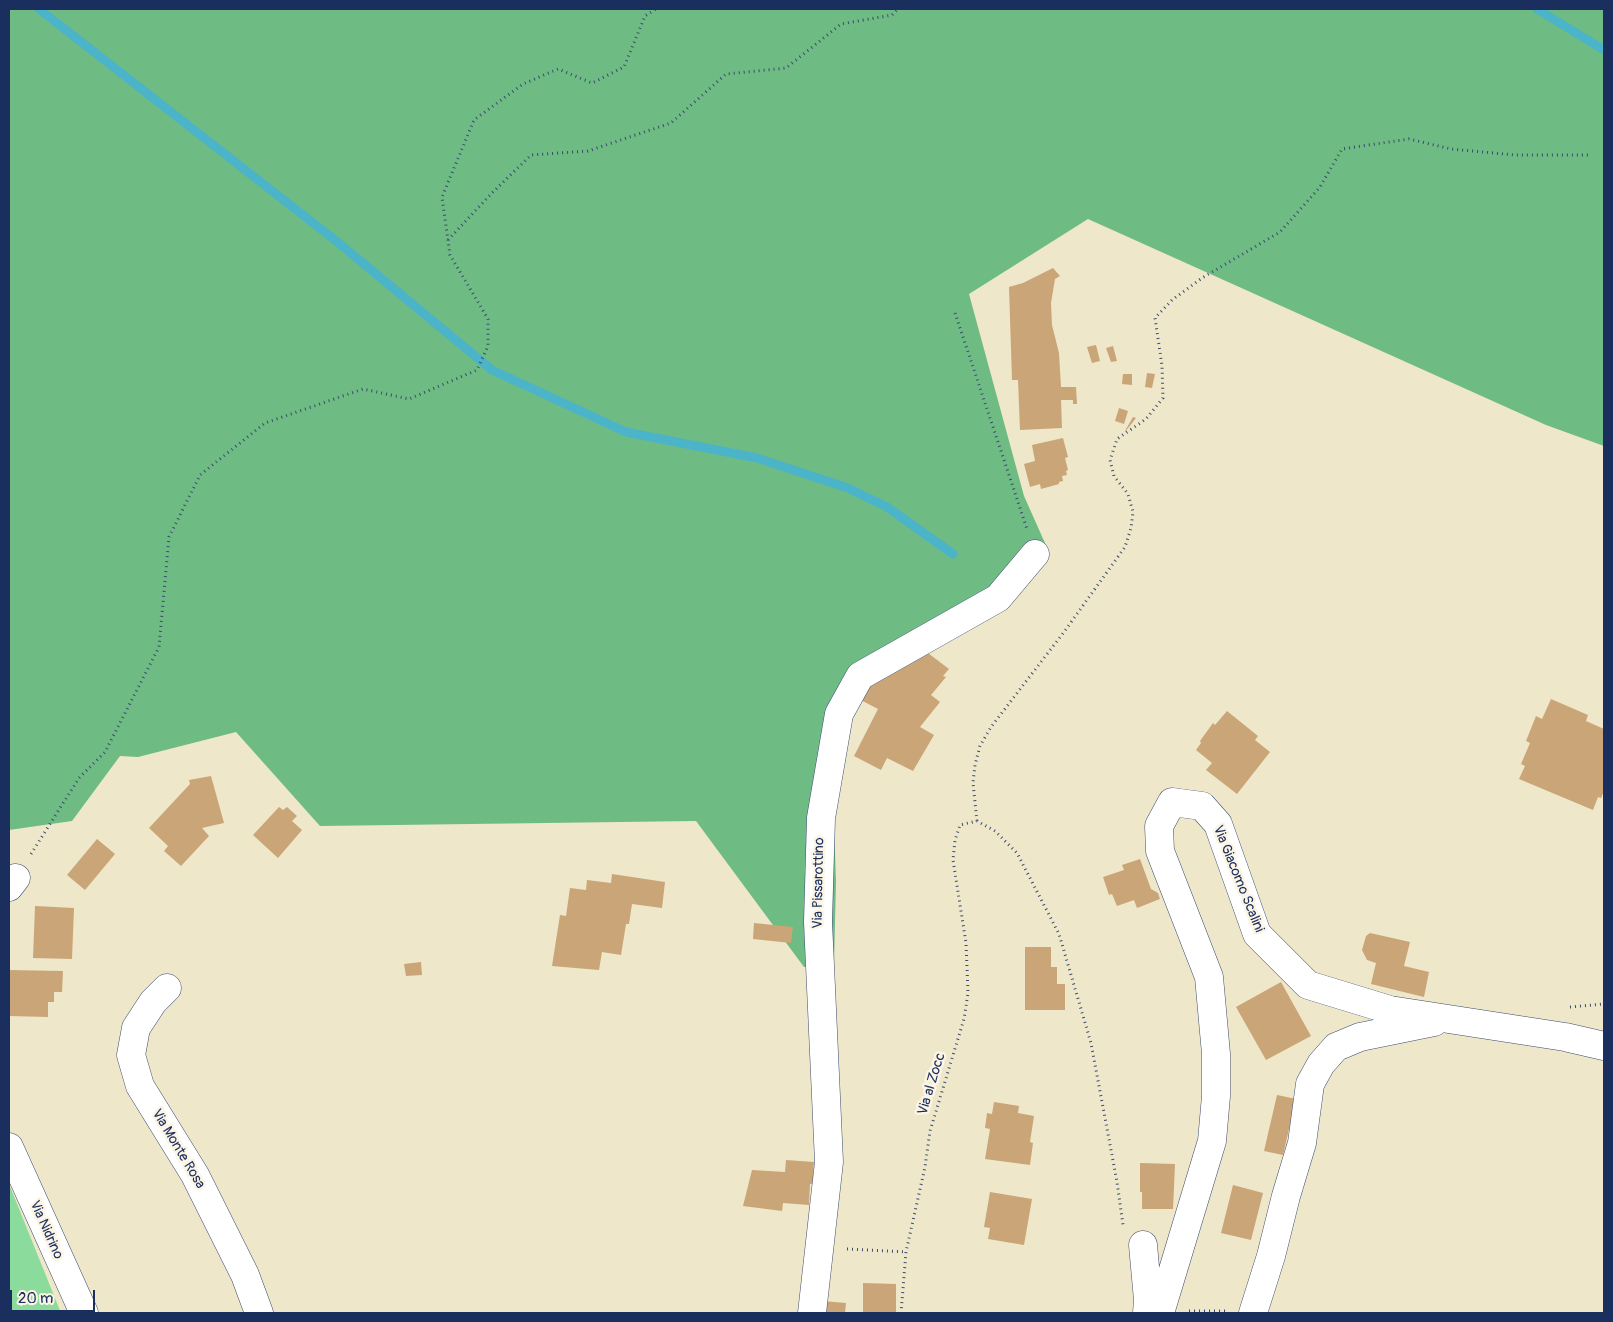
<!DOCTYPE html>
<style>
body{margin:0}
#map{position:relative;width:1613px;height:1322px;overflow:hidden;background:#efe7c9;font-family:Pangolin,sans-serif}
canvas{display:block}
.frame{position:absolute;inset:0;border:10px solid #1b2f5e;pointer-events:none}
.scale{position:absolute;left:10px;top:1290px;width:85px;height:22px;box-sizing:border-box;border:2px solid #1b2f5e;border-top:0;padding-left:6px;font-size:15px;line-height:18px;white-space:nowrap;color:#1b2f5e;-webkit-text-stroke:4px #fcf5e5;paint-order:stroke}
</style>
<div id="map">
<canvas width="1613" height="1322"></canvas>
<div class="frame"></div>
<div class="scale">20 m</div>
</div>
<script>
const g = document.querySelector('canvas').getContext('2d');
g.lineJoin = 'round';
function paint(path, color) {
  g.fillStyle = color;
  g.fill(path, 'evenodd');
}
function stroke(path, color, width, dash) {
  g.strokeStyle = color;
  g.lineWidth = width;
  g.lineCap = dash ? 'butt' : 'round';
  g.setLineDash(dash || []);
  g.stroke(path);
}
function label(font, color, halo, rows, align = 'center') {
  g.font = font + ' Pangolin,sans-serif';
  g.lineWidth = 5;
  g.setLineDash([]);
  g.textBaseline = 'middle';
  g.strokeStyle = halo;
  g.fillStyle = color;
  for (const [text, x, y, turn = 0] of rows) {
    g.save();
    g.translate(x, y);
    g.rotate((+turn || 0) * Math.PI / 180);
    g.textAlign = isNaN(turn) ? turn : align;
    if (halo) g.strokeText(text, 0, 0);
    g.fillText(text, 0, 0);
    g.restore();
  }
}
paint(new Path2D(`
 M9 1184 61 1313H9Z`), '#8adb9c');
paint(new Path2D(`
 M9 9H1604V446L1546 425 1088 219 969 294 1024 496 1049 552 1010 602 853 698 834 826 836 881 834 964 804 967 696 821 320 826 236 732 138 757 120 756 72 821 9 830Z`), '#6fbb84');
stroke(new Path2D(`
 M39 9 335 240 492 370 626 432 757 458 848 488 887 507 953 554
 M1537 9 1604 50`), '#4bb4c9', 9);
paint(new Path2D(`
 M1053 268 1060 276 1055 279 1051 303 1052 325 1059 353 1061 387H1076L1077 404H1073V400H1061L1062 428 1020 430 1018 380H1012L1009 287 1023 283Z
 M1096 345 1100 361 1092 363 1087 347Z
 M1113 346 1117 361 1111 362 1106 348Z
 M1147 373 1155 374 1152 388 1145 387Z
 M1123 374H1132V385L1122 384Z
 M1119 408 1128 411 1124 424 1115 421Z
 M1133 417 1136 418 1125 432V431Z
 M1063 438 1068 457 1065 458 1068 470 1066 471 1067 475 1062 476 1063 481 1059 482V484L1041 489 1040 484 1030 487 1024 464 1035 461 1032 445Z
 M924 650 949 669 943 676 946 677 931 695 940 702 920 727 934 735 913 771 887 758 881 770 854 756 878 709 857 698 867 683Z
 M1551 699 1588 715 1586 721 1604 729V791L1601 798 1598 797 1593 810 1519 779 1525 766 1521 764 1530 743 1526 741 1536 716 1542 719Z
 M1227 711 1258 736 1255 740 1270 752 1237 794 1206 770 1212 763 1196 750 1201 743 1200 741 1213 723 1215 725Z
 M211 776 224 823 202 828 209 836 181 866 164 851 168 846 149 828 190 784 189 780Z
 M279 807 283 810 287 807 297 816 292 821 302 830 278 858 253 835Z
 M97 839 115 854 85 890 67 875Z
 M1140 859 1151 889 1158 893 1160 899 1137 908 1134 900 1117 906 1112 894 1109 895 1103 877 1124 870 1122 865Z
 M612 874 665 882 662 908 632 904 629 924H626L621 955 602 952 599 970 552 966 560 915 566 916 570 888 586 890 587 880 611 883Z
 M35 906 74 908 72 959 33 958Z
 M754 923 793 927 791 943 753 939Z
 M1370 933 1410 942 1404 966 1429 972 1424 997 1371 984 1376 963 1367 960 1362 950 1366 936Z
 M1025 947H1051V967H1057V984H1065V1010H1025Z
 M421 962 422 975 406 976 404 964Z
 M9 970 63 971 62 992H54V1002H48V1017L9 1016Z
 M1281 982 1311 1036 1266 1060 1236 1007Z
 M1277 1095 1296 1099 1283 1155 1264 1151Z
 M994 1102 1019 1106 1018 1113 1034 1116 1030 1142 1033 1143 1030 1165 985 1159 990 1129 985 1128 987 1113 992 1114Z
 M786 1160 814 1162 813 1174H817V1184H810L809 1205 783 1203 782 1211 743 1206 752 1170 785 1172Z
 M1140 1163 1175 1164 1173 1209H1142V1192H1140Z
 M1233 1185 1263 1193 1251 1240 1221 1233Z
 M990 1192 1032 1199 1024 1245 988 1239 990 1228 984 1227Z
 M863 1283 896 1284V1313H863Z
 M823 1301 846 1303 845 1313H822Z`), '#c9a577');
const minor = new Path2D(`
 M9 887 16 878
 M167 988 153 1002 136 1028 131 1055 140 1086 195 1175 245 1275 259 1313
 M9 1147 84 1313
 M1143 1245 1148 1300 1147 1313
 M812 1313 829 1162 818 922 821 818 839 714 860 676 998 598 1035 554
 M1160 1313 1212 1141 1216 1096V1054L1209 977 1160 851 1159 826 1172 802 1202 806 1218 824 1257 934 1308 985 1390 1010 1565 1037 1604 1046
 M1253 1313 1271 1256 1286 1196 1302 1143 1310 1084 1321 1064 1336 1047 1360 1037 1434 1022`);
stroke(minor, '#3b4b6e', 29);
stroke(new Path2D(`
 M448 240 490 195 531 155 588 151 671 123 726 74 786 68 841 24 892 15 898 9
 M955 313 1027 529
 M977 821 973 783 975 765 980 746 991 727 1064 632 1125 547 1131 528 1133 512 1128 494 1114 476 1110 460 1117 439 1146 419 1163 398 1162 366 1155 318 1172 300 1202 278 1280 232 1320 187 1342 149 1409 139 1451 149 1515 155H1589
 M31 854 79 778 105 752 159 647 169 537 200 475 265 423 363 389 409 399 477 370 488 346V319L450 255 442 197 474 120 523 84 558 69 592 83 624 67 645 16 656 9
 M1570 1007 1604 1004
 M847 1249 906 1252
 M1189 1311H1225
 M901 1313 906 1252 925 1167 930 1131 964 1019 968 993 966 943 953 860 955 840 960 825 977 821 995 831 1017 853 1059 934 1091 1043 1117 1182 1123 1225`), '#3b4b6e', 3, [1, 4]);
stroke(minor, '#fff', 28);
label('14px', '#1b2f5e', '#fcf5e5', [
 ["Via Giacomo Scalini",1238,879,68],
 ["Via Pissarottino",819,883,-89],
 ["Via al Zocc",932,1084,-73],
 ["Via Monte Rosa",178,1149,59],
 ["Via Nidrino",46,1230,66]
]);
</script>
